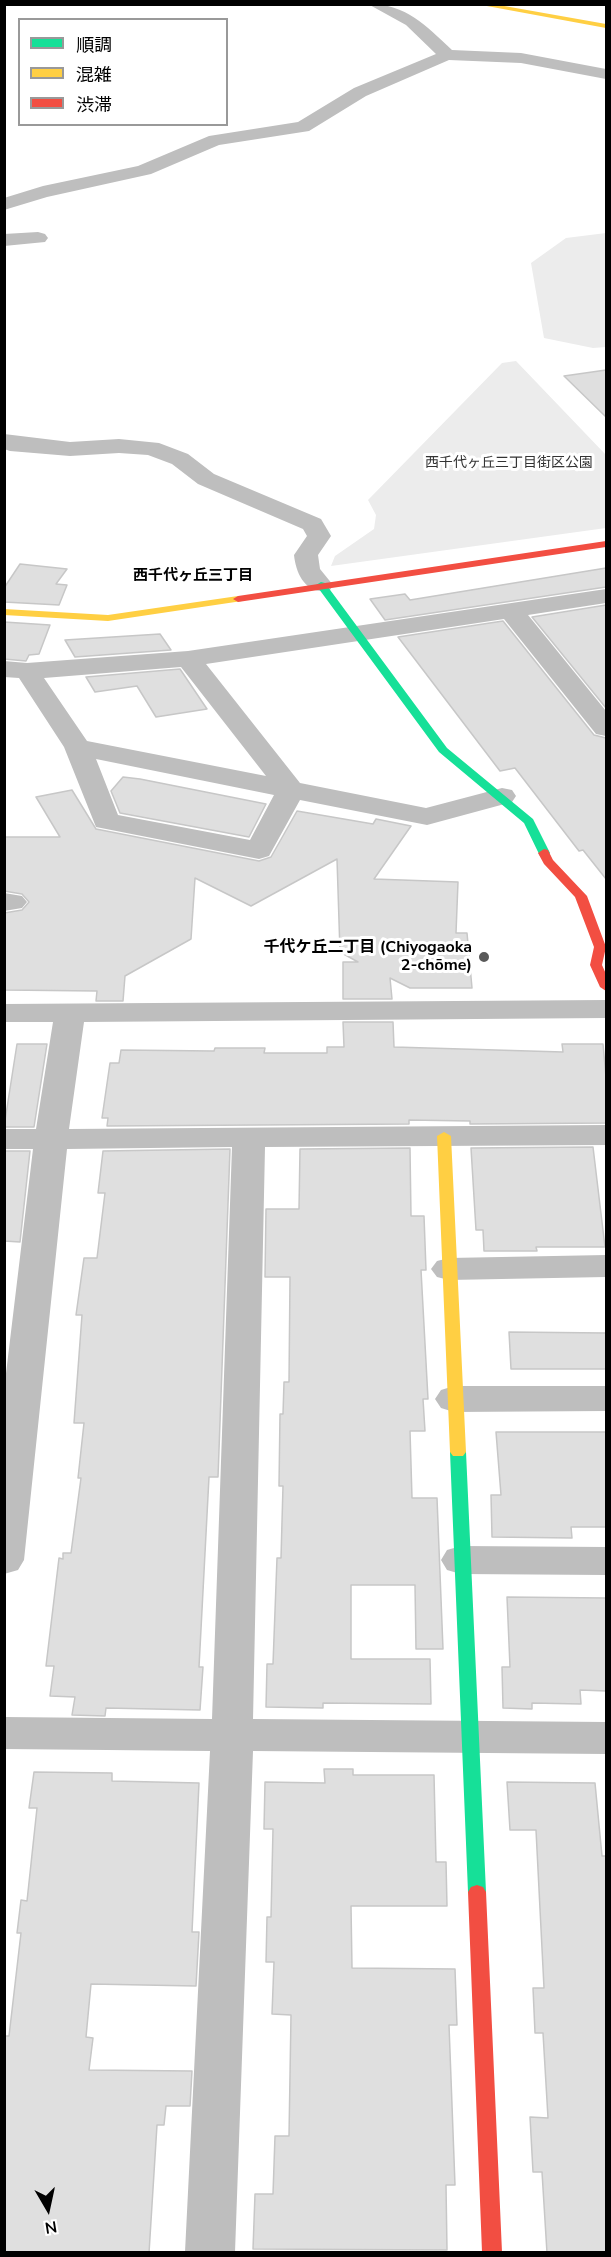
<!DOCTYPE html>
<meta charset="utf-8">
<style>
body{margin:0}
#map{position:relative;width:611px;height:2257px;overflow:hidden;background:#fff;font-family:"Nunito Sans","Noto Sans JP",sans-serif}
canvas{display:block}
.frame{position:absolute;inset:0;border:6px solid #000;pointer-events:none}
.legend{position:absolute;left:18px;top:18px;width:210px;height:108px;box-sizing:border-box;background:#fff;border:2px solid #999;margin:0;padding:8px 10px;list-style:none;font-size:18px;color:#000}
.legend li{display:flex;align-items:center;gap:12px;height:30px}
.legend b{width:30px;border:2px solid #999}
.north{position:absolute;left:18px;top:2179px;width:60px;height:60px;-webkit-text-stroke:4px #fff;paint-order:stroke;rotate:171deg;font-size:16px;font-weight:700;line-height:24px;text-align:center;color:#000}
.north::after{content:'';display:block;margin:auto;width:21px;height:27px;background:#000;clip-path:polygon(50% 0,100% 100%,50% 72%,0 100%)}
</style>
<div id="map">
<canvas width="611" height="2257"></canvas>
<div class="frame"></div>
<ul class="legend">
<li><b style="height:8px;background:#16e098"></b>順調</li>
<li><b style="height:8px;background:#ffcf43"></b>混雑</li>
<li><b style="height:8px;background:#f24e42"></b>渋滞</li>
</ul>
<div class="north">N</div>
</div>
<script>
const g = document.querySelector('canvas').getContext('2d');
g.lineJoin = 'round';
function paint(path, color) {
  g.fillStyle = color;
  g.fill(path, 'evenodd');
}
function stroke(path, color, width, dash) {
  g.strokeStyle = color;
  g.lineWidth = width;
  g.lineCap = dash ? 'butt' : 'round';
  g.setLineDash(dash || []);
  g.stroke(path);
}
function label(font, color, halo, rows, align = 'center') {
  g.font = font + ' "Nunito Sans","Noto Sans JP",sans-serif';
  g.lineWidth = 6;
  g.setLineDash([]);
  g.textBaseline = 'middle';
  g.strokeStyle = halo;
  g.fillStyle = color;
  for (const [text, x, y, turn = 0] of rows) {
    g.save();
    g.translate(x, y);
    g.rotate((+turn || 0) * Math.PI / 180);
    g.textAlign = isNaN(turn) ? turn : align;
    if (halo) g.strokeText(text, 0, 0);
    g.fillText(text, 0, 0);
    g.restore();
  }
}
paint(new Path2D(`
 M606 233V347L593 348 544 338 531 263 566 238Z
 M516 361 606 455V528L331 566 335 556 374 529 376 515 368 500 502 363Z`), '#ececec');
const building = new Path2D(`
 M606 370V417L564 376Z
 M20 564 67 569 56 584 67 585 59 605 4 602V588Z
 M606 568V587L385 620 370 599 405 594 410 600Z
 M606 605V708L532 617Z
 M503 621 594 735 606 738V879L583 850 579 851 515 768 500 771 398 637Z
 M4 622 50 625 39 654 29 655 26 661 4 659Z
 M160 634 171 650 75 657 65 640Z
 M180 669 207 709 156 717 137 686 95 692 86 677Z
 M123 777 140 779 266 804 249 837 120 813 111 791Z
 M72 790 96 829 259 861 271 857 297 811 373 824 376 819 411 826 374 879 458 882 456 933H467L472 988H410L390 978 392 999H343V962H358L340 952 337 859 251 906 195 878 191 939 125 976 123 1001H96L97 991 4 990V913L22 910 29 902 22 894 4 891V837H60L36 797Z
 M343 1022H393L394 1047 563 1052 562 1044H603L606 1077V1123L470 1124V1121L409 1120V1124L107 1126 108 1118H102L110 1063H119L121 1050 214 1051 215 1048H265L264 1053H327V1047H344Z
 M17 1044H47L34 1127H4Z
 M593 1147 605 1247H536L537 1251H484L483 1230H476L471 1148Z
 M410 1148 411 1216H424L426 1270H421L428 1399H423L425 1431H410L412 1498H437L443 1649H416L415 1585H351V1659H430L431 1704 323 1703V1708L266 1707 267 1664H273L277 1558H281L283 1486H279L280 1414H283L284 1382H289L290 1277H265L266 1209H299L300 1149Z
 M230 1149 218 1477H209L199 1667H203L200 1710 106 1708 105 1716 72 1715 75 1697 50 1696 54 1666H46L59 1558 63 1559V1553H71L81 1478H78L84 1423H74L82 1315H76L84 1258H97L105 1193H98L103 1151Z
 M4 1151H30L20 1242 4 1241Z
 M509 1332 606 1333V1369H511Z
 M496 1432H606V1527H571L572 1538 492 1537 491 1495H501Z
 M507 1597 606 1598V1691L580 1690 581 1704 532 1703V1709L503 1708 502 1667H510Z
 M324 1769H353V1775H434L436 1862H446L447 1906H351L352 1968 455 1969 457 2025H449L455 2185H446L447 2250 253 2249 255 2194H273L275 2136H289L291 2015 272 2014 274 1962H266L267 1917H271L273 1829H264L265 1782 325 1783Z
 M34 1772 112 1773V1781L199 1783 192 1932H199L196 1986 91 1984 86 2037 93 2038 89 2070 192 2071 190 2106H166L164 2125H157L149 2253H4V2036H9L21 1933H17L21 1900 27 1901 37 1808H29Z
 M507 1782 595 1783 602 1856H606V2253H547L542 2172H533L530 2117 548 2118 543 2033H535L533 1988H544L536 1830H510Z`);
paint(building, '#dfdfdf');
stroke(building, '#c7c7c7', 1.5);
paint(new Path2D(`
 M368 4C407 4 425 25 452 50L521 53 606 69V79L521 63 449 60 366 96 309 131 219 145 151 174 47 197 4 210V198L43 186 138 166 209 136 298 122 354 88 436 54 406 25Z
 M38 232 45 234 48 238 45 242 4 246V234Z
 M4 434 70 442 119 439 159 443 188 454 214 474 321 519 331 536 318 555 320 569 333 585 330 590C307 596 296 575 294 555L307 536 303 529 198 484 172 464 148 455 119 453 70 456 10 451 4 449Z
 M606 589V603L528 615 606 711V736L596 734 504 619 206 664 300 783 426 808 502 788 512 790 516 796 512 802 427 825 300 800 269 856 259 859 96 827 64 747 19 678 4 677V661L27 663 188 651ZM181 667 266 776 87 741 44 678ZM96 759 274 795 250 840 118 815Z
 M4 893 22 896 27 902 22 908 4 911Z
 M606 1000V1018L84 1022 69 1129 606 1125V1145L265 1147 253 1719 606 1722V1754L253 1751 235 2252H185L210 1751 4 1749V1717L212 1719 232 1147 67 1149 24 1560 18 1570 4 1574V1390L33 1149H4V1129H36L53 1022H4V1004Z
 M606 1255V1277L449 1280 437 1277 431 1269 437 1261 449 1258Z
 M454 1386H606V1411L454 1412 441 1408 435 1399 441 1390Z
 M461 1546 606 1547V1575L461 1574 447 1570 441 1560 447 1550Z`), '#bebebe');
paint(new Path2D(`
 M321 582 325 583 447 748 533 819 550 853 548 856H540L524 823 439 752 316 585Z
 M458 1447 463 1448 466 1452 486 1892 483 1897 477 1899 471 1897 468 1892 450 1452 453 1448Z`), '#16e098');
paint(new Path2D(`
 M476 4H493L606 24V28Z
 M238 596 242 597V601L108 621 4 615V609L108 615Z
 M444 1132 451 1136 466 1452 463 1456H453L450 1452 437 1136Z`), '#ffcf43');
paint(new Path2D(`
 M606 541V547L238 602 233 599 238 596Z
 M544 849 548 850 553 860 587 896 606 947 602 965 606 974V991L600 987 590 965 594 947 575 897 544 864 538 853Z
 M477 1885 483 1887 486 1892 502 2252H482L468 1892 471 1887Z`), '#f24e42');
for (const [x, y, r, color] of [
 [484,957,6,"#595959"]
]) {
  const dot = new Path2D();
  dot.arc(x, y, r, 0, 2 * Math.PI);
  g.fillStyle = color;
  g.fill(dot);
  stroke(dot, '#fff', 2);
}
label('14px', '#333', '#fff', [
 ["西千代ヶ丘三丁目街区公園",509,464]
]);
label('bold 15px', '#000', '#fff', [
 ["西千代ヶ丘三丁目",193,576]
]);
label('bold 16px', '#000', '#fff', [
 ["千代ケ丘二丁目 (Chiyogaoka",472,948],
 ["2-chōme)",472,966]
], 'right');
</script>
